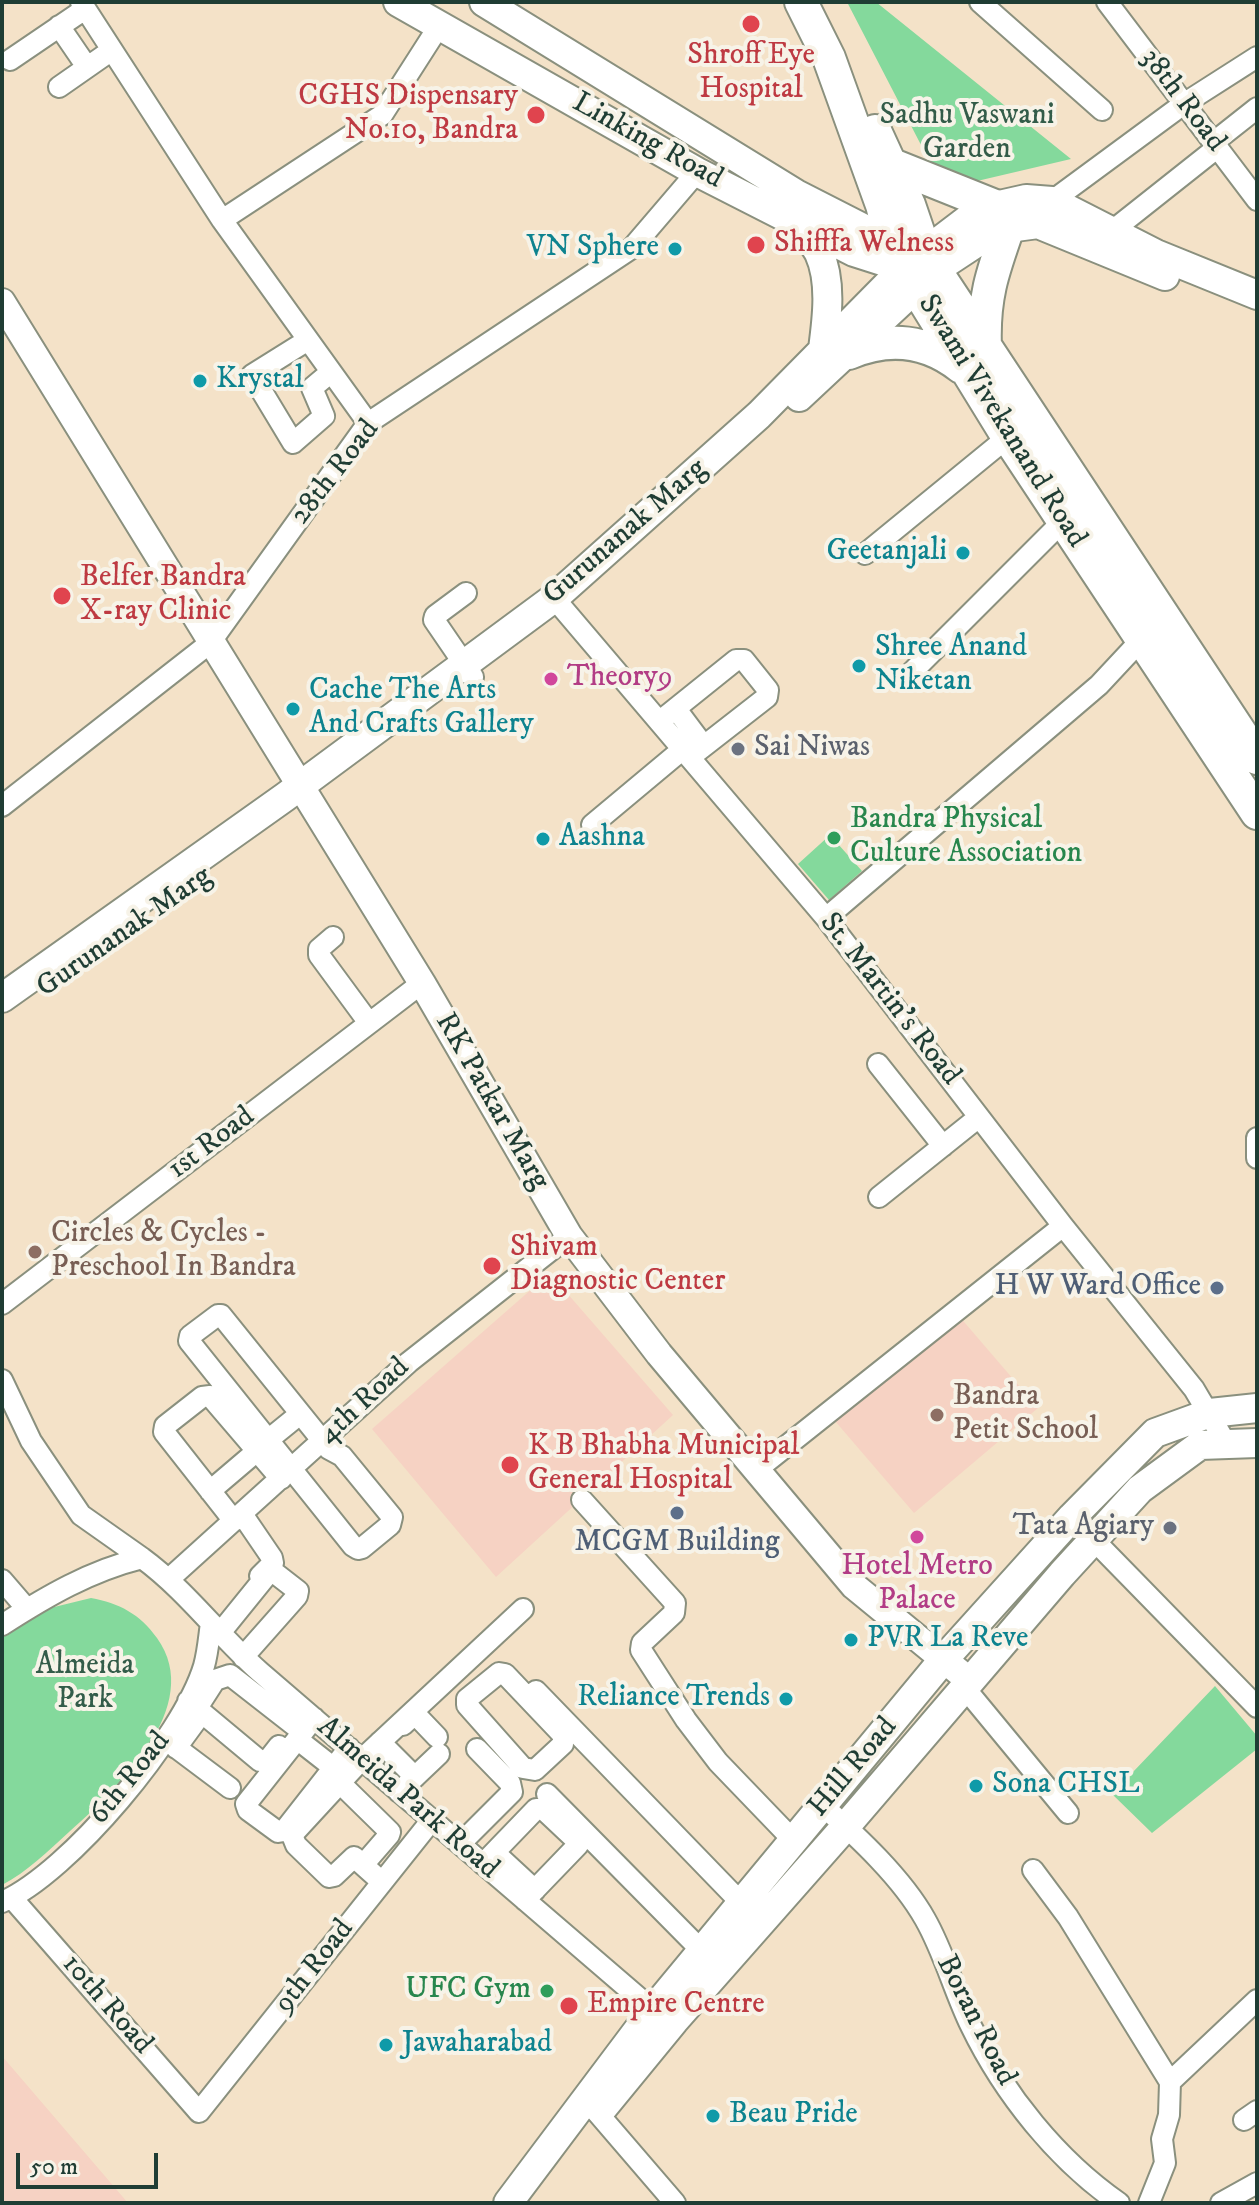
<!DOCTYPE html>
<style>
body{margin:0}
#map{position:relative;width:1259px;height:2205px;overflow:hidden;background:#f4e2c8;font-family:"IM FELL DW Pica",serif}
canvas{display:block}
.frame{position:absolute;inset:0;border:4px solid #1f3d34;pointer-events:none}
.scale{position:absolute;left:16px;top:2153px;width:142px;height:36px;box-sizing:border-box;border:4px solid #1f3d34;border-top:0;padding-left:10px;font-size:24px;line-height:28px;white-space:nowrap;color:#1f3d34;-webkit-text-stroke:6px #f7f3e8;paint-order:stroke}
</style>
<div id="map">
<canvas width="1259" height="2205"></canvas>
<div class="frame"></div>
<div class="scale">50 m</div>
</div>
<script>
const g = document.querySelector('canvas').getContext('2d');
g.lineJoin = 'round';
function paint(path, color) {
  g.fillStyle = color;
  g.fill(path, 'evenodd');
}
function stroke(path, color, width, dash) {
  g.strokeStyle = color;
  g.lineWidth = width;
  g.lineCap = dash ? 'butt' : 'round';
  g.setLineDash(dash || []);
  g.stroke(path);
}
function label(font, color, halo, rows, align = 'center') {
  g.font = font + ' "IM FELL DW Pica",serif';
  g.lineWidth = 8;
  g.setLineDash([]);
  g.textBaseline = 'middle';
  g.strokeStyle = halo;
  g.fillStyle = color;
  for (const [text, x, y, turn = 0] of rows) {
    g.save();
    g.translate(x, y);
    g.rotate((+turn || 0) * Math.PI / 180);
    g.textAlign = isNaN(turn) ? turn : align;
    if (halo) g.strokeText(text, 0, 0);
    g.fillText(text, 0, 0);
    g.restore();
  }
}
paint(new Path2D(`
 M560 1285 673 1415 496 1577 372 1429 534 1287Z
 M959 1316 1038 1408 914 1513 835 1421Z
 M2 2056 128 2203H2Z`), '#f6d2c3');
paint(new Path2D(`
 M847 2H876L1071 159 960 185 935 172Z
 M830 835 862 871 829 900 798 864Z
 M91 1598C119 1603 140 1614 157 1638 206 1706 116 1790 69 1832 48 1851 27 1872 2 1885V1635L42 1610Z
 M1215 1686 1257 1736V1749L1152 1833 1112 1794Z`), '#84d99c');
const minor = new Path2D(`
 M81 2 222 220 368 423
 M980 2 1102 110
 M1107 2 1257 200
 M59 26 87 67
 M10 60 85 9
 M59 87 112 50
 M1214 142 1257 108
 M1052 201 1185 103 1257 57
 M222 220 382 115 439 26
 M1112 231 1218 147
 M308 340 252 375 293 443 324 416 312 388 331 372
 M865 554 1008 437
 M466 593 435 616 434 620 473 677
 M554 598 826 918 1063 1226 1194 1389 1226 1443
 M906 678 1063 521
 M676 709 703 745
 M660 721 736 660H744L768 690 767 697 690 757
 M2 806 210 643 368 423 632 248 697 172
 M592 825 683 749
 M826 918 1099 685 1141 640
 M333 937 319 949V955L369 1023
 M878 1064 943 1146
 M1257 1138V1158
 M879 1197 979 1117
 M2 1304 422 983
 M218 1315H221L329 1449 342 1456 392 1517 390 1525 362 1548 358 1549 353 1546 189 1341 190 1336Z
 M2 1380 31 1441 81 1515 142 1558
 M268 1440 300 1414
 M755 1471 1063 1226
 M210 1491 257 1451
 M582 1500 675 1603 674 1613 642 1643 641 1650 686 1720 718 1762 794 1841
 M242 1514 272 1558 273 1563 260 1576
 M234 1521 164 1432 165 1426 202 1397 210 1396 281 1479
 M1084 1530 1257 1707
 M169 1579 409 1362 569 1236
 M2 1580 27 1609
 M2 1625C47 1596 90 1571 142 1558 187 1591 219 1636 260 1672 391 1785 522 1897 653 2010L664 2016
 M220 1633 271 1570 298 1591 297 1596 243 1657
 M499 1673 505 1674 563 1735V1744L535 1770 523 1768 467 1705V1699Z
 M964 1687 1068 1813
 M536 1691 750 1912
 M188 1701 260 1761 268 1760 279 1746
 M197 1708 215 1680 230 1675 294 1725
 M314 1718 246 1804 248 1810 278 1832 284 1831 349 1748
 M403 1725 415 1714 437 1737
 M297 1739 334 1768
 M166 1740 230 1788
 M380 1742 415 1777
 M176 1748 198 1718
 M340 1783 390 1832 389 1835 363 1865
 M399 1792 439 1754
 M547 1794 702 1951
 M823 1806C858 1837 902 1878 925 1919 944 1952 954 1991 971 2026 1004 2094 1057 2160 1119 2203
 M460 1844 512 1792 510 1783 477 1749
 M495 1853 535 1890
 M483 1864 536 1809H543L577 1841 578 1845 525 1900
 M1033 1870 1068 1917 1170 2082
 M382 1882 354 1857 334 1876 329 1877 296 1845 292 1835 362 1759 523 1609
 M12 1898 199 2112 431 1821
 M2 1902C69 1873 183 1736 204 1666 208 1652 209 1637 211 1623
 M589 2103 675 2203
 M1244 2120 1257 2111
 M1149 2203 1165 2163 1162 2139 1169 2115 1170 2082 1257 2000
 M1221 2203 1257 2183`);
const tertiary = new Path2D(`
 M2 302 422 983 569 1236 659 1354 854 1586 970 1681`);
const secondary = new Path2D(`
 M398 2 697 172 854 252 904 268
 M484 2 796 194 892 243
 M801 226C807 235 814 244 819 253 832 281 827 319 823 349
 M799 397 935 270 976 243 1008 228 1038 224 1165 276
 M2 998 285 797 554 598 759 415 904 268 971 217 995 206 1026 199 1052 201 1156 254 1257 295
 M601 2110 674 2021 846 1826 1062 1574 1140 1489 1200 1445 1257 1443
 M508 2203 653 2010 943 1660 1072 1517 1155 1433 1210 1413 1257 1408`);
const primary = new Path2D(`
 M801 2 829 58 882 205 892 243 904 268 1008 437 1257 813
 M875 131 909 205 925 252 935 270 1257 758
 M890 164 995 206
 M985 347C983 299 992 273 1008 228
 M849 353C889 336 927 340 961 367`);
stroke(minor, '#8a907e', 24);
stroke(tertiary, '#8a907e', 30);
stroke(secondary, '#8a907e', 32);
stroke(primary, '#8a907e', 36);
stroke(minor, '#fff', 20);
stroke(tertiary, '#fff', 26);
stroke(secondary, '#fff', 28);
stroke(primary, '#fff', 32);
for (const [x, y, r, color] of [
 [751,24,10,"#e0444e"],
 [536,115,10,"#e0444e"],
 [756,245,10,"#e0444e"],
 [675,249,8,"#0f9aa8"],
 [200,381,8,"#0f9aa8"],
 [963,553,8,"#0f9aa8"],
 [62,596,10,"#e0444e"],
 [859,666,8,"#0f9aa8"],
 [551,679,8,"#d1479c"],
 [293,709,8,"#0f9aa8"],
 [738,749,8,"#6b7280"],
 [834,838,8,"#2e9e5b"],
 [543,839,8,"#0f9aa8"],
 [35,1252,8,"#8d6e63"],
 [492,1266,10,"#e0444e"],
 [1217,1288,8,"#5c6f8a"],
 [937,1415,8,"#8d6e63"],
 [510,1465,10,"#e0444e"],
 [677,1513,8,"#5c6f8a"],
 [1170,1528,8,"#6b7280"],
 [917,1537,8,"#d1479c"],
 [851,1640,8,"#0f9aa8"],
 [786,1699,8,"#0f9aa8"],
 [976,1786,8,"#0f9aa8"],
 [547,1991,8,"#2e9e5b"],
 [569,2006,10,"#e0444e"],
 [386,2045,8,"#0f9aa8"],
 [713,2116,8,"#0f9aa8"]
]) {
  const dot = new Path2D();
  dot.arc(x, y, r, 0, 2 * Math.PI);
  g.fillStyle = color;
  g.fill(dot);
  stroke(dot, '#f7f3e8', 3);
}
label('30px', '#be3a42', '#f7f3e8', [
 ["Shroff Eye",751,57,"center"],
 ["Hospital",751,91,"center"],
 ["CGHS Dispensary",518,98,"right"],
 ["No.10, Bandra",518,132,"right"],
 ["Shifffa Welness",774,245],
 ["Belfer Bandra",80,579],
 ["X-ray Clinic",80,613],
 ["Shivam",510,1249],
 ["Diagnostic Center",510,1283],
 ["K B Bhabha Municipal",528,1448],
 ["General Hospital",528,1482],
 ["Empire Centre",587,2006]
], 'left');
label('30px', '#1f3d34', '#f7f3e8', [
 ["38th Road",1182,101,53],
 ["Linking Road",647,142,29],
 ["Swami Vivekanand Road",1001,422,58],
 ["28th Road",336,473,-52],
 ["Gurunanak Marg",626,533,-41],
 ["Gurunanak Marg",125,933,-35],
 ["St. Martin's Road",889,1000,52],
 ["RK Patkar Marg",491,1102,60],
 ["1st Road",212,1144,-37],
 ["4th Road",365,1402,-43],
 ["Hill Road",854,1768,-50],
 ["6th Road",131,1779,-51],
 ["Almeida Park Road",407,1799,41],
 ["9th Road",315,1967,-52],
 ["10th Road",106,2005,49],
 ["Boran Road",975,2021,63]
]);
label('30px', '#335c49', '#f7f3e8', [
 ["Sadhu Vaswani",967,117],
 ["Garden",967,151],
 ["Almeida",85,1667],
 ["Park",85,1701]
]);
label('30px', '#0d838f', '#f7f3e8', [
 ["VN Sphere",659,249,"right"],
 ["Krystal",216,381],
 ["Geetanjali",947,553,"right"],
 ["Shree Anand",875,649],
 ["Niketan",875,683],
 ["Cache The Arts",309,692],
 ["And Crafts Gallery",309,726],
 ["Aashna",559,839],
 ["PVR La Reve",867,1640],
 ["Reliance Trends",770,1699,"right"],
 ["Sona CHSL",992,1786],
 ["Jawaharabad",402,2045],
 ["Beau Pride",729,2116]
], 'left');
label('30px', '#b23c85', '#f7f3e8', [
 ["Theory9",567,679],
 ["Hotel Metro",917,1568,"center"],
 ["Palace",917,1602,"center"]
], 'left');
label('30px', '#5b616d', '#f7f3e8', [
 ["Sai Niwas",754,749],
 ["Tata Agiary",1154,1528,"right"]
], 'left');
label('30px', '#27864d', '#f7f3e8', [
 ["Bandra Physical",850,821],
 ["Culture Association",850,855],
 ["UFC Gym",531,1991,"right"]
], 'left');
label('30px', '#785e54', '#f7f3e8', [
 ["Circles & Cycles -",51,1235],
 ["Preschool In Bandra",51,1269],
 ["Bandra",953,1398],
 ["Petit School",953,1432]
], 'left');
label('30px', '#4e5e75', '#f7f3e8', [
 ["H W Ward Office",1201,1288],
 ["MCGM Building",677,1544,"center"]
], 'right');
</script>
